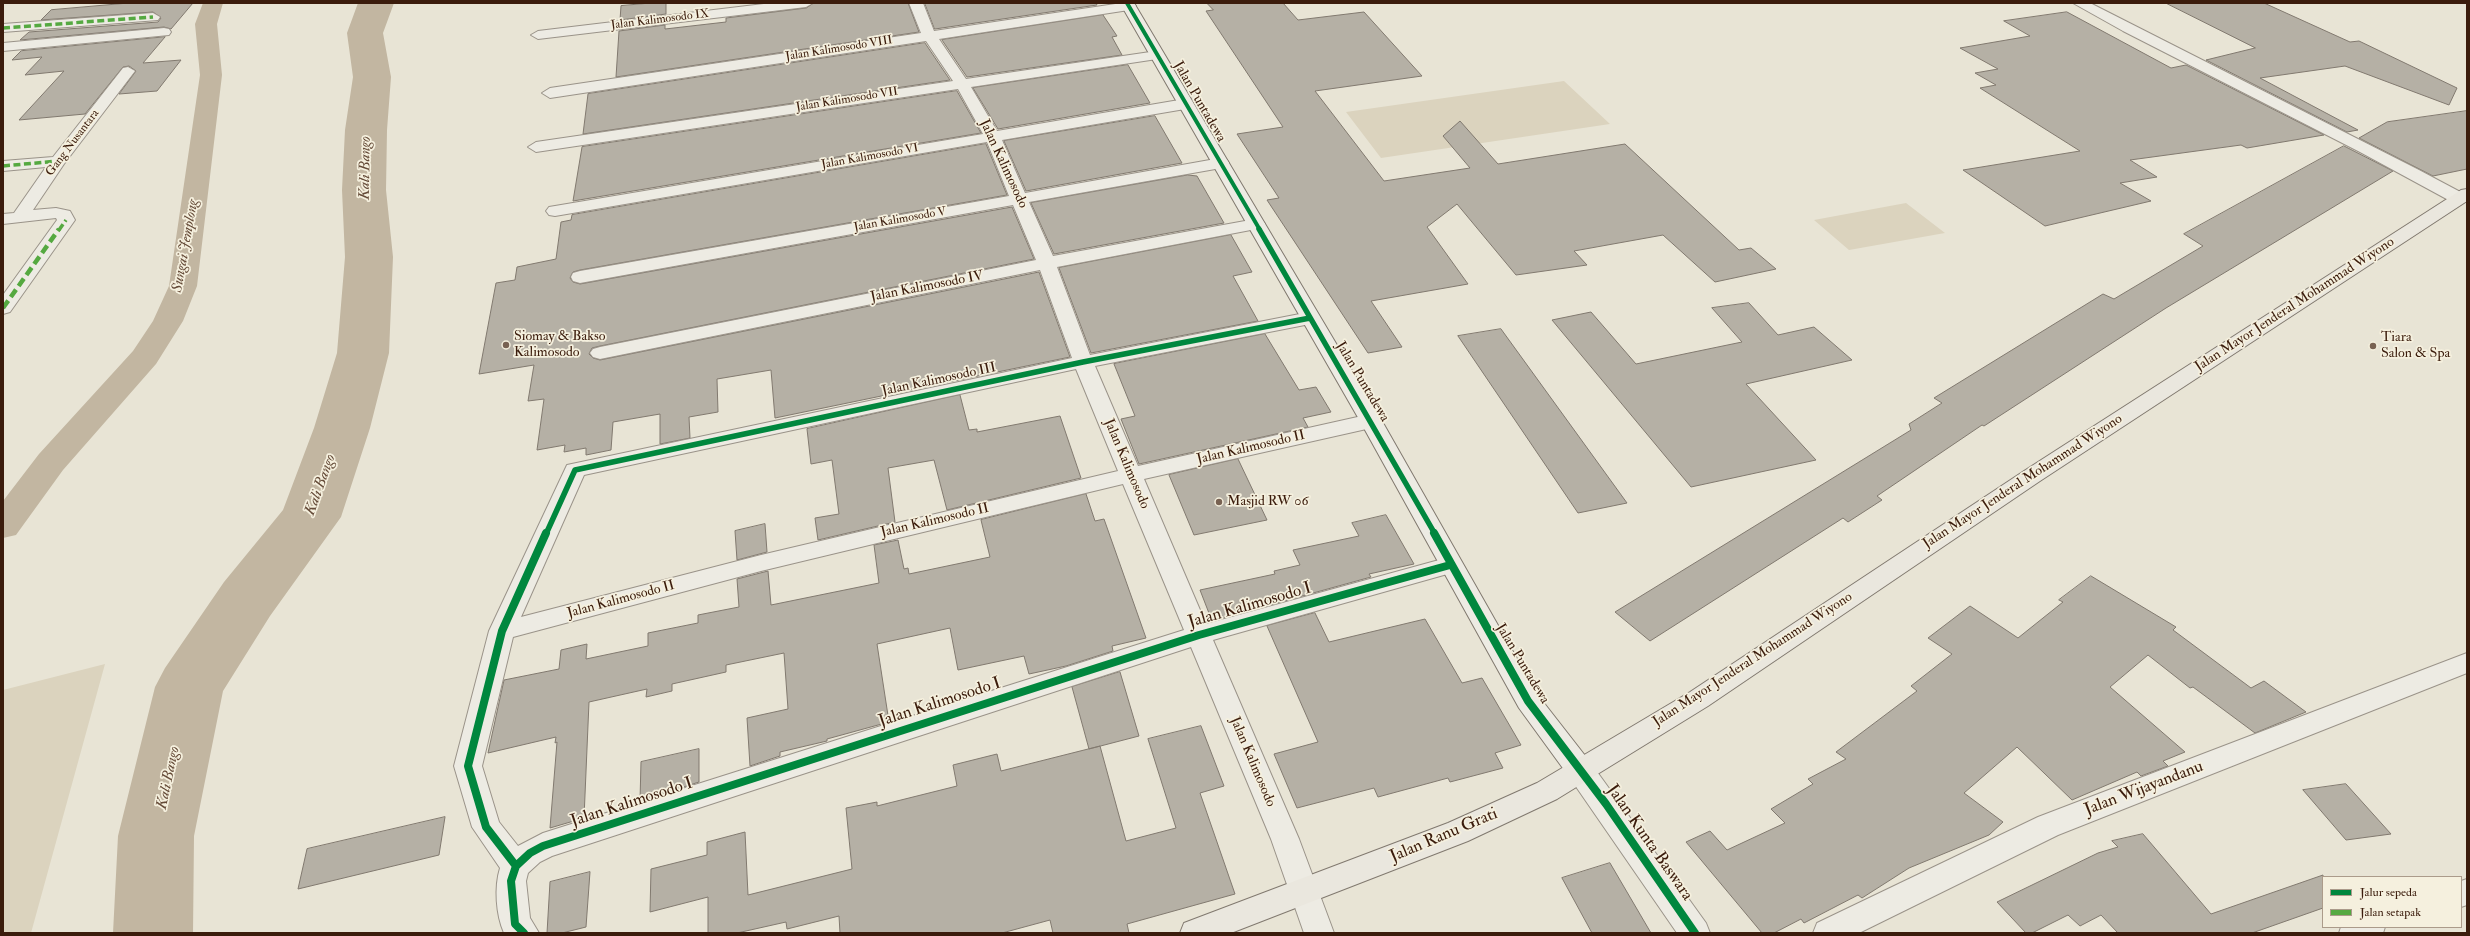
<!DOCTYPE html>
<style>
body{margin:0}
#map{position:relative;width:2470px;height:936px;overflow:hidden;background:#e8e4d5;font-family:"IM FELL Double Pica",serif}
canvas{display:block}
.frame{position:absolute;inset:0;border:4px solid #3b1c0c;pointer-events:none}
.legend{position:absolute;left:2322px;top:876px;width:140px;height:52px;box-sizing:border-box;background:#f5f0de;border:1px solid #ab9b8a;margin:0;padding:5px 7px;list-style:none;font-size:12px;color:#3b1c0c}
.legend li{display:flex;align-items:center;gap:8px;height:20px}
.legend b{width:20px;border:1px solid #ab9b8a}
</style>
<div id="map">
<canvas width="2470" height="936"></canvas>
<div class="frame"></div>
<ul class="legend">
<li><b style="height:5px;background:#00873e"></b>Jalur sepeda</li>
<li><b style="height:5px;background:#55a941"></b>Jalan setapak</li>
</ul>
</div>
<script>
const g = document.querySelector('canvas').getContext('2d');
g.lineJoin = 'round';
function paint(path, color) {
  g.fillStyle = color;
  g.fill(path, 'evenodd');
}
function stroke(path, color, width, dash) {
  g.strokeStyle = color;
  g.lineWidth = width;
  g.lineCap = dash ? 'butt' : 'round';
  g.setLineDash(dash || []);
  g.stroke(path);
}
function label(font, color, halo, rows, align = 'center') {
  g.font = font + ' "IM FELL Double Pica",serif';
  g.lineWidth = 3.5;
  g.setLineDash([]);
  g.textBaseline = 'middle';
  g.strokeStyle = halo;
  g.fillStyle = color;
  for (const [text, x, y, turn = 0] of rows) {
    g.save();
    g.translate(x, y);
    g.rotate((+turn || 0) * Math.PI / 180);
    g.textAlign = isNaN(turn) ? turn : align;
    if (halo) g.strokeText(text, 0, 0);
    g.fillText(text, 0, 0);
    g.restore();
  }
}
paint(new Path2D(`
 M1564 81 1610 124 1381 158 1346 112Z
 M1906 203 1945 233 1849 250 1814 220Z
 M105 664 31 933H3V690Z`), '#dbd3be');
paint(new Path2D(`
 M203 3H223L217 24 222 75 197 286 183 321 156 364 63 470 16 535 3 538V501L39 454 133 351 153 321 169 286 200 75 195 24Z`), '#c2b6a1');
paint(new Path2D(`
 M358 3H394L383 33 391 77 387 130 386 190 393 257 389 353 370 428 341 517 270 616 223 691 194 836 193 933H113L118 836 155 687 165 668 224 582 283 510 314 428 337 353 345 257 342 190 345 130 353 77 347 33Z`), '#c2b6a1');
const building = new Path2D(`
 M129 3H193L171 29 164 27 20 40 29 32 158 22 161 18 153 12 41 20 51 10Z
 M651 3H666V14L620 20 621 6Z
 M814 3H908L919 32 616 77 619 31 665 25V29L726 22V18L806 8Z
 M925 3H1096L1097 5 935 29Z
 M1207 3H1283L1298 20 1364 12 1422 76 1315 91 1384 181 1470 168 1443 136 1460 121 1498 164 1625 144 1739 250 1751 248 1776 269 1715 282 1663 235 1574 251 1587 265 1516 275 1457 204 1427 227 1468 284 1371 301 1402 347 1368 353 1267 200 1279 198 1237 134 1283 127 1206 11 1213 10Z
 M2166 3H2264L2350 42 2359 41 2457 88 2449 105 2345 66 2260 78 2358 130 2347 132 2206 60 2255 48Z
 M2067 12 2171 68 2186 65 2324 135 2247 148 2241 145 2130 160 2157 177 2120 183 2151 201 2045 226 1963 170 2080 151 1980 88 1996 85 1975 73 1998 69 1960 48 2030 36 2004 21Z
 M1103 15 1117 36 1112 37 1122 55 967 77 942 40Z
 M165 37 143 63 181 60 157 91 119 94 136 71 129 66 123 67 85 114 19 120 64 71 25 75 42 57 12 60 21 51Z
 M925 43 950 80 583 134 588 94Z
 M1128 65 1150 103 998 129 973 88Z
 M957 91 981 133 573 201 582 147Z
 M2467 111V169L2433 176 2359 138 2387 122Z
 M1155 116 1182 163 1026 191 1004 141Z
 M986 144 1007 195 580 270 573 272 570 278 573 282 580 284 1012 207 1034 259 600 346 592 348 589 354 593 358 600 360 1039 272 1070 357 775 418 771 370 717 379 718 412 689 417 690 438 660 444V414L613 422 611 450 586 455V448L564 452 565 445 537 450 544 399 528 401 534 365 479 374 496 283 515 280 517 267 556 259 561 222 571 220 572 215Z
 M2344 146 2393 171 2166 308 1984 426 1982 425 1877 496 1882 500 1848 522 1843 518 1650 641 1615 612 1911 430 1909 424 1942 403 1934 398 2103 294 2114 299 2203 246 2184 234Z
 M1188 175 1197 176 1224 223 1054 254 1031 203Z
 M1231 235 1252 272 1233 276 1258 321 1091 353 1059 268Z
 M1749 303 1778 335 1814 327 1852 360 1746 384 1816 460 1691 487 1552 320 1591 312 1636 364 1742 342 1712 308Z
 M1501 329 1627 503 1578 513 1458 336Z
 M1265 334 1299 390 1316 387 1331 412 1303 418 1308 427 1139 464 1121 419 1135 416 1114 364Z
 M960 395 969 430 977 429V432L1060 416 1081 478 947 510 934 460 888 468 895 522 818 540 815 518 839 514 832 460 811 464 807 429Z
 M1238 459 1267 520 1194 535 1169 475Z
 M1086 494 1095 521 1104 519 1146 638 1112 646 1113 651 1066 666 1029 674 1024 656 958 670 950 628 877 644 889 722 827 739V741L780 752V756L750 766 747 718 788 709 784 653 726 665V672L672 684V691L646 697 647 689 589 702 584 818 550 828 557 742 555 743 556 737 488 753 504 680 559 669 561 650 587 644 586 659 648 646V633L698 623V615L739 607 737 579 768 571 771 605 879 583 874 545 898 540 904 569 908 568 909 574 990 557 981 520Z
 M1386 515 1414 564 1369 574 1371 577 1212 621 1200 590 1275 574 1274 571 1300 565 1293 550 1359 536 1352 523Z
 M765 524 767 552 737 560 735 531Z
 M2091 576 2176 627 2173 630 2251 688 2264 681 2306 712 2255 733 2193 687 2190 688 2148 655 2110 687 2185 752 2163 761 2168 766 2141 776 2137 772 2072 800 2017 747 1964 793 2003 822 1989 835 1909 868 1862 898 1858 895 1804 923 1801 919 1774 933H1762L1686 842 1710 831 1727 850 1785 823 1771 809 1813 784 1808 779 1846 759 1836 752 1917 691 1911 686 1952 654 1928 638 1970 606 2018 638 2063 602 2059 600Z
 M1315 613 1329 642 1425 619 1462 683 1482 678 1521 745 1495 753 1503 768 1450 782 1448 778 1378 797 1374 788 1297 808 1274 754 1318 742 1267 626Z
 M1120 672 1139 736 1089 749 1072 687Z
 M1201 726 1224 786 1200 793 1235 894 1127 924 1129 933H1053L1050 920 1002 933H840L839 916 787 929 786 922 737 933H708V897L650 912 651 869 707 855V842L745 832 748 895 852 869 846 808 877 802V806L957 786 953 765 997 754 1001 771 1100 746 1126 841 1176 828 1148 739Z
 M699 749V782L640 801 641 762Z
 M2346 784 2391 834 2346 840 2303 790Z
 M445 817 439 855 298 889 307 849Z
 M2143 834 2211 914 2323 875V908L2252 933H2118L2101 915 2080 926 2068 915 2032 933H2026L1997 902 2098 853 2118 847 2112 841Z
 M1610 863 1651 933H1592L1562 878Z
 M590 872 586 927 562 933H547L550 882Z`);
paint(building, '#b5b0a5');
stroke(building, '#81796f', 1);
const street = new Path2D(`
 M772 3H813L806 7 538 39 531 35 538 31Z
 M909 3H923L934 31 1122 3H1133L1136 6 1129 10 939 39 966 79 1157 51 1164 55 1157 59 971 87 997 131 1185 99 1193 104 1185 109 1002 140 1025 193 1221 158 1227 160 1229 163 1227 166 1221 168 1029 202 1053 256 1256 219 1262 220 1265 224 1262 228 1256 229 1057 267 1090 355 1310 312 1317 314 1320 318 1317 322 1310 324 1095 366 1138 466 1371 414 1378 416 1382 421 1378 426 1371 428 1144 479 1206 624 1450 557 1458 559 1462 565 1458 571 1213 640 1299 839 1334 933H1304L1271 839 1191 647 552 856 540 862 528 873 526 881 530 918 539 933H504C496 915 494 887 500 868L472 827 454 766 489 631 567 465 1072 358 1040 270 600 359 593 357 590 353 593 349 600 347 1036 260 1013 205 580 283 573 281 571 277 573 273 580 271 1009 196 987 142 555 216 549 215 546 211 549 207 555 206 983 134 958 89 536 152 528 147 536 142 953 81 926 41 550 98 542 93 550 88 921 33ZM1076 369 1118 471 761 555 521 617 584 475ZM1123 484 1184 630 543 833 518 846 499 822 482 766 513 637 761 571Z
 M2073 3H2090L2419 170 2466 195 2467 201 2460 204 2454 203 2360 152 2123 31Z
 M153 13 160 17 158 20 3 32V24Z
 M164 28 169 29 171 32 169 35 3 51V43Z
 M128 67 135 71 64 164 33 210 56 208 70 211 75 220 10 312 3 314V295L57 220 56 218 3 224V214L14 213 46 167 3 171V161L53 157 123 68Z
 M2467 653V673L2058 835 1859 933H1813L1817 923 2038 817Z
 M1580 759 1590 762 1706 923 1710 933H1677L1570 778 1566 770 1570 762Z
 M2467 879V905L2461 907V881Z
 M2341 927H2385L2383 933H2339Z`);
const secondary = new Path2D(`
 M1120 3H1134L1382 421 1537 694 1590 762 1594 770 1590 778 1580 781 1570 778 1519 708 1360 421Z`);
const primary = new Path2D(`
 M2467 189V201L2040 481 1708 706 1557 799 1468 841 1231 933H1180L1184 923 1448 823 1537 783 1690 692 2024 471 2461 190Z`);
stroke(street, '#9a9389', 2);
stroke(secondary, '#81796f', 2);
stroke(primary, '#81796f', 2);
paint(street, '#edebe3');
paint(secondary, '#edebe3');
paint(primary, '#eae7de');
stroke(new Path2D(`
 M3 28 153 17
 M3 166 58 161
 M59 230 66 220`), '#55a941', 3.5, [7, 3.5]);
stroke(new Path2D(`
 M3 308 59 229`), '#55a941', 4.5, [9, 4.5]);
stroke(new Path2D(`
 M1127 3 1260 230`), '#00873e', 4);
stroke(new Path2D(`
 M1259 229 1435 534
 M546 534 575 470 1083 362 1310 318`), '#00873e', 5.5);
stroke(new Path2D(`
 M1434 533 1528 701 1606 804 1695 933
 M516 866 486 827 468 766 502 631 546 533
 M524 933 515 924 511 881 516 866 530 853 543 846 1199 635 1450 565`), '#00873e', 8);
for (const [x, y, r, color] of [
 [506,345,4,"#786252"],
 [2373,346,4,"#786252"],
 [1219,502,4,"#786252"]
]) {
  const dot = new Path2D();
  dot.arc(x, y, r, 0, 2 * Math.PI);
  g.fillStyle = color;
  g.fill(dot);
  stroke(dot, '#f5f0de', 1.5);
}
label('12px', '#3b1c0c', '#f5f0de', [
 ["Jalan Kalimosodo IX",660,20,-7],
 ["Jalan Kalimosodo VIII",839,49,-9],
 ["Jalan Kalimosodo VII",847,100,-9],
 ["Gang Nusantara",73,143,-53],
 ["Jalan Kalimosodo VI",870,157,-10],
 ["Jalan Kalimosodo V",900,220,-10]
]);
label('14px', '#3b1c0c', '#f5f0de', [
 ["Jalan Puntadewa",1199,102,60],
 ["Jalan Kalimosodo",1003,164,65],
 ["Jalan Kalimosodo IV",927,287,-11],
 ["Jalan Mayor Jenderal Mohammad Wiyono",2295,305,-33],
 ["Jalan Kalimosodo III",939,380,-12],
 ["Jalan Puntadewa",1362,382,59],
 ["Jalan Kalimosodo II",1251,448,-13],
 ["Jalan Kalimosodo",1126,464,67],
 ["Jalan Mayor Jenderal Mohammad Wiyono",2023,482,-33],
 ["Jalan Kalimosodo II",935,521,-13],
 ["Jalan Kalimosodo II",621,600,-15],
 ["Jalan Mayor Jenderal Mohammad Wiyono",1753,660,-33],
 ["Jalan Puntadewa",1522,664,59],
 ["Jalan Kalimosodo",1252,762,67]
]);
label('14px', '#3b1c0c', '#f5f0de', [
 ["Siomay & Bakso",514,337],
 ["Kalimosodo",514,353],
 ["Tiara",2381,338],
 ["Salon & Spa",2381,354],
 ["Masjid RW 06",1227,502]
], 'left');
label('italic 15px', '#654b38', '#f5f0de', [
 ["Kali Bango",366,168,-89],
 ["Sungai Jemplong",186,246,-80],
 ["Kali Bango",321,485,-70],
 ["Kali Bango",169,778,-78]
]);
label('17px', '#3b1c0c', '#f5f0de', [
 ["Jalan Kalimosodo I",1250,606,-16],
 ["Jalan Kalimosodo I",940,703,-18],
 ["Jalan Wijayandanu",2144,789,-21],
 ["Jalan Kalimosodo I",632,803,-18],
 ["Jalan Ranu Grati",1444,836,-23],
 ["Jalan Kunta Baswara",1649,843,55]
]);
</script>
